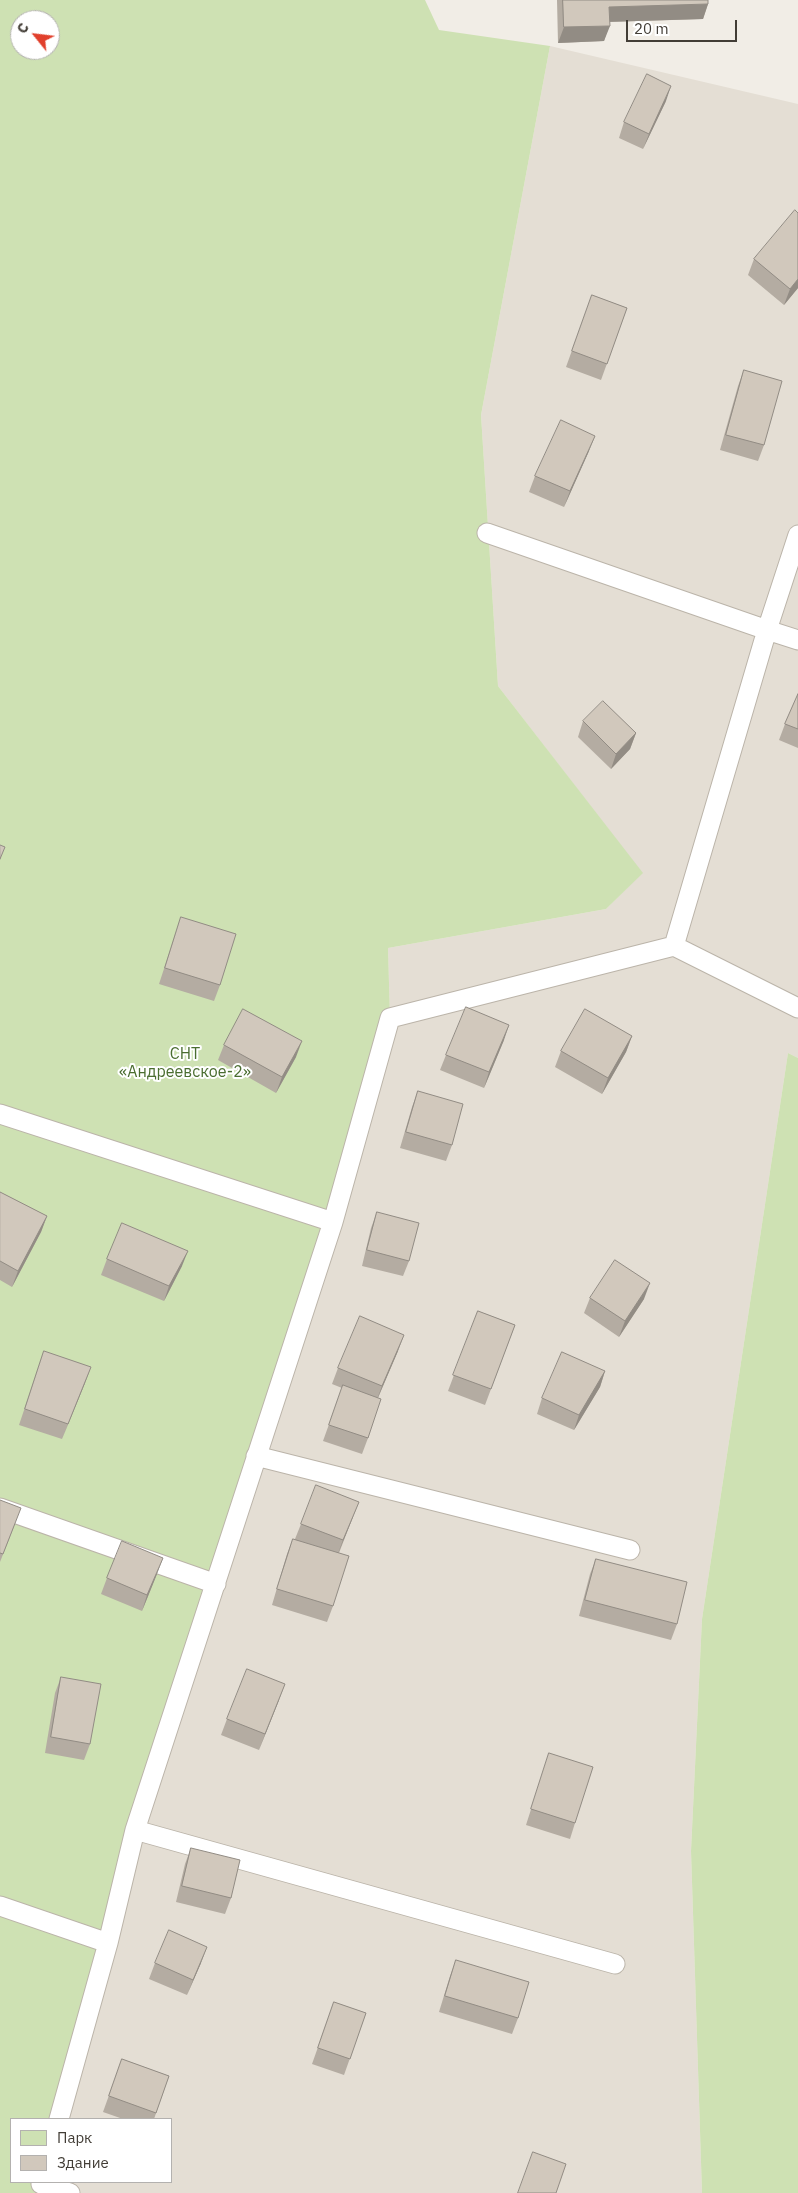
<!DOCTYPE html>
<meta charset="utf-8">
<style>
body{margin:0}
#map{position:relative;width:798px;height:2193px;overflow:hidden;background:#f1ede6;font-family:"IBM Plex Sans",sans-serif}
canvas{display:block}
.legend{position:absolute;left:10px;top:2118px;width:162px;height:65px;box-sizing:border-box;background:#fff;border:1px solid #b3b1af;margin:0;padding:6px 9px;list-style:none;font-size:15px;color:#423d36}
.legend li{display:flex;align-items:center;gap:10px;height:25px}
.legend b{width:25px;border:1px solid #b3b1af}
.north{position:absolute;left:10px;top:10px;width:50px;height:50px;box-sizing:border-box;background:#fff;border:1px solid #b3b1af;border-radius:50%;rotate:299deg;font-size:14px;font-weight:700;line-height:20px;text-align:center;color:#423d36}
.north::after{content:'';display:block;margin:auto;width:18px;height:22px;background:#e1402c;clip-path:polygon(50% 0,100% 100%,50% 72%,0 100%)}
.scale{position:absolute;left:626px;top:20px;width:111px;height:22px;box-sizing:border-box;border:2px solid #423d36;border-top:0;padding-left:6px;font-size:15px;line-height:18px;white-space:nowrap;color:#423d36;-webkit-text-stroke:4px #fff;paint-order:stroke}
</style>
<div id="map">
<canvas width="798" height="2193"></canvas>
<ul class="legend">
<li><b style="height:14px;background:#cee1b3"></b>Парк</li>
<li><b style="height:14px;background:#d1c8bc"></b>Здание</li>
</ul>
<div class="north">С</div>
<div class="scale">20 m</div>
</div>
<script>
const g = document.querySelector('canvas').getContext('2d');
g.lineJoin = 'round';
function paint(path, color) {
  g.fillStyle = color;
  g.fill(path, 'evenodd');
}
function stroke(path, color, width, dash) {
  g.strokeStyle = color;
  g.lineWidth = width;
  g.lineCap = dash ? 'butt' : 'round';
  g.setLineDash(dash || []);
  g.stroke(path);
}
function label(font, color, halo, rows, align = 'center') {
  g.font = font + ' "IBM Plex Sans",sans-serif';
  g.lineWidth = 4;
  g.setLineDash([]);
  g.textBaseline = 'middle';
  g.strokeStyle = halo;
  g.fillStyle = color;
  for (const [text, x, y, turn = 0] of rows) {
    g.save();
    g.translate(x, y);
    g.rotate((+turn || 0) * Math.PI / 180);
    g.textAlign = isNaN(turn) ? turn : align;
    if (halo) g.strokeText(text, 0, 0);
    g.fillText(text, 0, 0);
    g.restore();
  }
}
paint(new Path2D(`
 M550 46 798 104V1058L788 1053 702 1619 691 1851 702 2193H39L42 2182H171V2119H59L108 1943 390 1019 388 948 606 909 642 873 498 686 481 415Z`), '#e4ded4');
paint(new Path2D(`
 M0 0H425L439 30 550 46 481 415 498 686 643 873 606 909 388 948 390 1018 216 1584 59 2119H11V2182H42L39 2193H0ZM20 20H50V50H20Z
 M788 1053 798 1058V2193H702L691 1851 702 1619Z`), '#cee1b3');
const lane = new Path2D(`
 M487 533 767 630 798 535
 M674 946 767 630 798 640
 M0 1114 333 1222
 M256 1456 630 1550
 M0 1508 216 1584
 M135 1830 615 1964
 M0 1906 108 1943
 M59 2119 108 1943 135 1830 333 1222 390 1018 674 946 798 1008
 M41 2184 70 2193`);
stroke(lane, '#bbb4a9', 21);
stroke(lane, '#fff', 19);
paint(new Path2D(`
 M557 0H708V4L703 19 610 22 604 41 558 43Z
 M666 101 643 149 619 138 624 122Z
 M798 213V288L784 305 748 275 754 259Z
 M592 295 627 308 601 380 566 367Z
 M744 370 764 445 758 461 720 450 738 386Z
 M589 451 564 507 529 492 535 476Z
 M798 694V748L779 740 785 724Z
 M583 721 636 733 630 749 611 769 578 737Z
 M181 917 220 985 214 1001 159 984Z
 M632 1036 626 1052 602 1094 555 1067 561 1051Z
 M504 1040 484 1088 440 1070 446 1055Z
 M224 1045 296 1057 276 1093 218 1060Z
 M418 1091 452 1145 446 1161 400 1148 412 1107Z
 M0 1192 47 1216 41 1232 12 1287 0 1280Z
 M377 1212 409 1261 403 1276 362 1266 371 1228Z
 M107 1259 182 1266 164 1301 101 1275Z
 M590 1298 644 1299 619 1337 584 1313Z
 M478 1311 515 1325 485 1405 448 1391Z
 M44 1351 85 1383 62 1439 19 1425Z
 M398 1351 378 1398 368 1438 362 1454 323 1441 342 1388 332 1384 338 1368Z
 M605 1371 600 1387 574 1430 537 1414 542 1398Z
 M0 1500 15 1524 0 1562Z
 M353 1517 339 1553 333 1606 327 1622 272 1605 287 1554 293 1539H295L301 1524Z
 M596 1559 677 1624 671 1640 579 1616 590 1574Z
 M157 1574 142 1611 101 1594 107 1578Z
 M61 1677 90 1744 84 1760 45 1753 55 1693Z
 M279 1700 259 1750 221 1735 227 1719Z
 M549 1753 575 1823 570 1839 526 1825Z
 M191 1848 231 1898 225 1914 176 1902 185 1864Z
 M456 1960 518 2018 512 2034 439 2012 450 1976Z
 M155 1963H201L187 1995 149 1979Z
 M334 2002 366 2013 344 2075 312 2064Z
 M122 2059 169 2076 154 2119H123L103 2112Z`), '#b4aca2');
paint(new Path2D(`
 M708 4 703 19 603 22 609 7Z
 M610 26 604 41 558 43 564 27Z
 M671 86 666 101 643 149 649 134Z
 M798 279V288L784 305 790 289Z
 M595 436 589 451 564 507 570 491Z
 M636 733 630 749 611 769 616 754Z
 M509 1025 504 1040 484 1088 489 1072Z
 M632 1036 626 1052 602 1094 608 1078Z
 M302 1041 296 1057 276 1093 282 1077Z
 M47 1216 41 1232 12 1287 18 1271Z
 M188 1251 182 1266 164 1301 169 1286Z
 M650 1283 644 1299 619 1337 625 1321Z
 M404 1335 398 1351 376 1402 382 1386Z
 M91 1367 85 1383 62 1439 68 1424Z
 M605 1371 600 1387 574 1430 579 1415Z
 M359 1502 353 1517 337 1556 343 1540Z
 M163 1558 157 1574 142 1611 147 1595Z
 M285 1684 279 1700 259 1750 265 1734Z
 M207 1947 201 1963 187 1995 193 1980Z`), '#928c84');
const building = new Path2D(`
 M563 0H708V4L609 7 610 26 564 27Z
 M647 74 671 86 649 134 624 122Z
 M795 210 798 213V279L790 289 754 259Z
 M592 295 627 308 607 364 572 351Z
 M744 370 782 381 764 445 726 435Z
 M561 420 595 436 570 491 535 476Z
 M798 694V729L785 724Z
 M603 701 636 733 616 754 583 721Z
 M0 845 5 847 0 859Z
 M181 917 236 934 220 985 165 968Z
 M466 1007 509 1025 489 1072 446 1055Z
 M243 1009 302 1041 282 1077 224 1045Z
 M585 1009 632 1036 608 1078 561 1051Z
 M418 1091 463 1104 452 1145 406 1132Z
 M0 1192 47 1216 18 1271 0 1261Z
 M377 1212 419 1223 409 1261 367 1250Z
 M122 1223 188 1251 169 1286 107 1259Z
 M615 1260 650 1283 625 1321 590 1298Z
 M478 1311 515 1325 491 1389 453 1375Z
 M360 1316 404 1335 382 1386 338 1368Z
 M44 1351 91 1367 68 1424 25 1409Z
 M562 1352 605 1371 579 1415 542 1398Z
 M343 1385 381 1399 368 1438 329 1425Z
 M316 1485 359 1502 343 1540 301 1524Z
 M0 1500 21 1508 3 1554 0 1553Z
 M293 1539 349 1556 333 1606 277 1589Z
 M122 1541 163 1558 147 1595 107 1578Z
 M596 1559 687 1582 677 1624 585 1600Z
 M247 1669 285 1684 265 1734 227 1719Z
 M61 1677 101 1684 90 1744 51 1737Z
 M549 1753 593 1767 575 1823 531 1809Z
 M191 1848 240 1860 231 1898 182 1886Z
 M169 1930 207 1947 193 1980 155 1963Z
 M456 1960 529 1982 518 2018 445 1996Z
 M334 2002 366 2013 350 2059 318 2048Z
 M122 2059 169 2076 156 2113 109 2096Z
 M533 2152 566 2164 556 2193H518Z`);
paint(building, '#d1c8bc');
stroke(building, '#928c84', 1);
label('16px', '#4a6d30', '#fff', [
 ["СНТ",185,1054],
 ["«Андреевское-2»",185,1072]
]);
</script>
